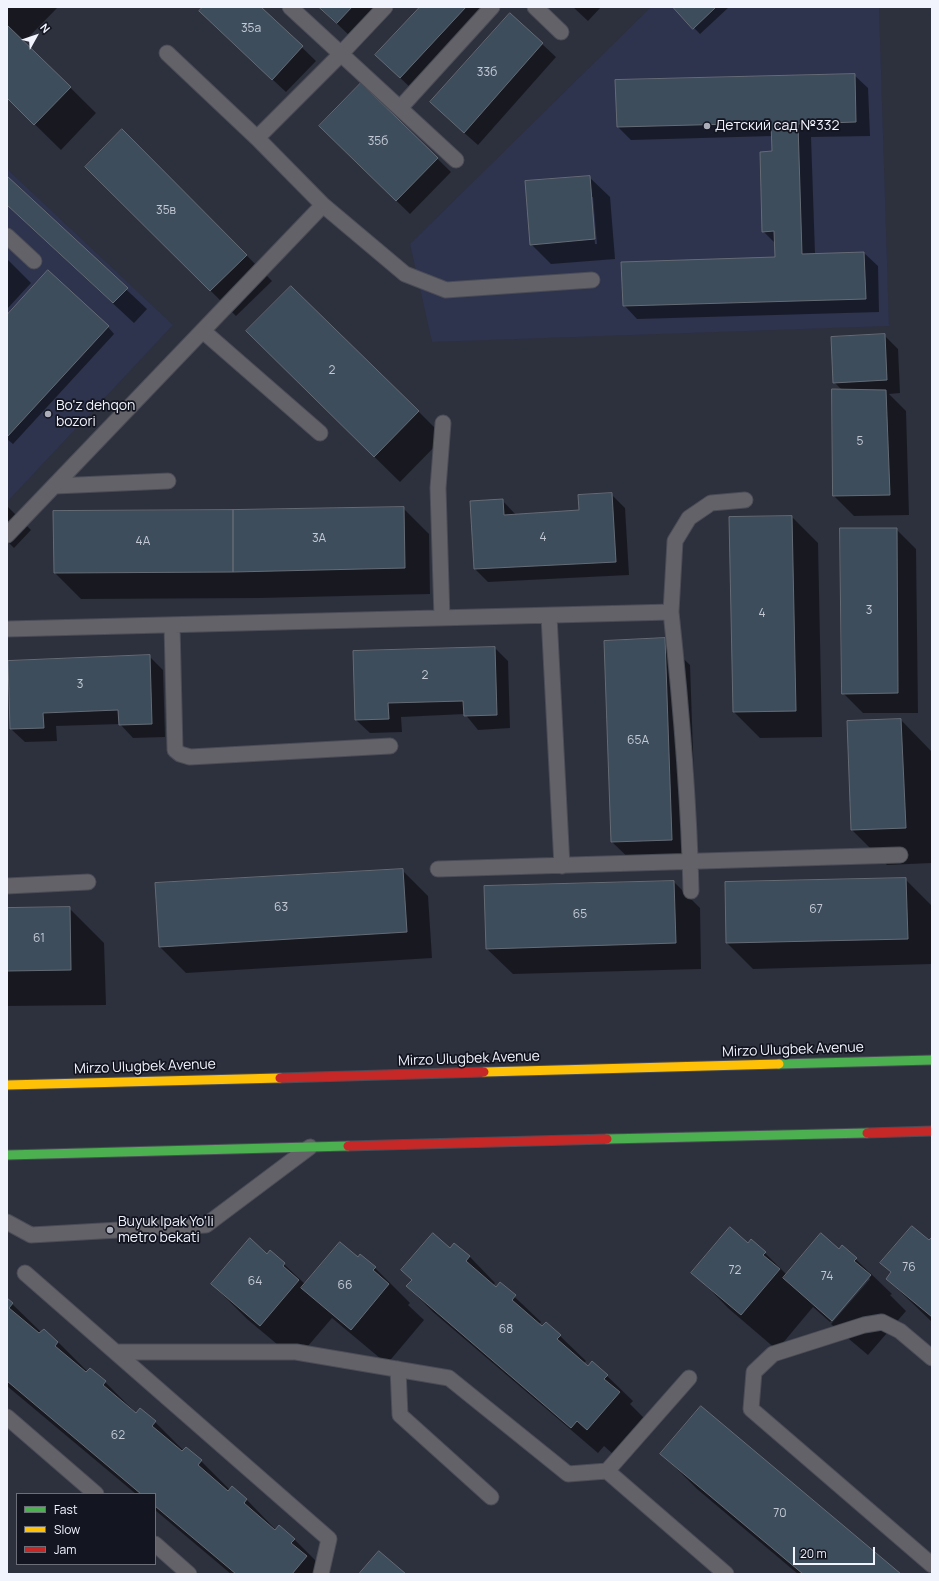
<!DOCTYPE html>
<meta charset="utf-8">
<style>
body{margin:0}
#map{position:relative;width:939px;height:1581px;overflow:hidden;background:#2d303d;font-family:Manrope,sans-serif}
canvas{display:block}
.frame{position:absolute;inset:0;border:8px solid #f1f3fd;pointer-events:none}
.legend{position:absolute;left:16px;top:1493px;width:140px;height:72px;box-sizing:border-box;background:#131520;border:1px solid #6c6e78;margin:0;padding:5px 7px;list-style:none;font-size:12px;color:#f1f3fd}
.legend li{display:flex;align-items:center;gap:8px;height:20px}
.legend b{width:20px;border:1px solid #6c6e78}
.north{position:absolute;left:16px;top:16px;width:40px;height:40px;-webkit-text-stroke:3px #131520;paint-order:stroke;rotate:50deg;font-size:11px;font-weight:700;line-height:16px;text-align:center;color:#f1f3fd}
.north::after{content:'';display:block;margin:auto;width:14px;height:18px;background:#f1f3fd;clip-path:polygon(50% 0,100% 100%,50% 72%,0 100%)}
.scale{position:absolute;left:793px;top:1547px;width:82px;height:18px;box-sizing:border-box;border:2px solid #f1f3fd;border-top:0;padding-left:5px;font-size:12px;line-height:14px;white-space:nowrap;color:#f1f3fd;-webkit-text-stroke:3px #131520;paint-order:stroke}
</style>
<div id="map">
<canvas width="939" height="1581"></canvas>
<div class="frame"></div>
<ul class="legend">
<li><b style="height:5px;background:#4caf50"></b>Fast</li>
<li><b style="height:5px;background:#ffc107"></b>Slow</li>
<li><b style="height:5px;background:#c62828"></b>Jam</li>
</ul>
<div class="north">N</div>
<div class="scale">20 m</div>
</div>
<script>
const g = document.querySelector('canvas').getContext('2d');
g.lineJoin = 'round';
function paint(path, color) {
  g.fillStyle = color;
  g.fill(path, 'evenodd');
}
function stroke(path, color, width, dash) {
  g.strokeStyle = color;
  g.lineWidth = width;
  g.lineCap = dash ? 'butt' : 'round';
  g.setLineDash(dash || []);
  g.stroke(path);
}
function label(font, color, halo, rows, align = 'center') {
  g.font = font + ' Manrope,sans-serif';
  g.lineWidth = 3.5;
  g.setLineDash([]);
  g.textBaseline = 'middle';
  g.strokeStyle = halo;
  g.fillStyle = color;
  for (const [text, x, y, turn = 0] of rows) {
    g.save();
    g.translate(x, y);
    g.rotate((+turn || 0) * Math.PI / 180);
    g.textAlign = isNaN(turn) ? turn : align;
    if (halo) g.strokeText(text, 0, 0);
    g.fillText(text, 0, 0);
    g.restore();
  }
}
paint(new Path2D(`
 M651 7H879L889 326 432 342 410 244Z
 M7 169 173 325 7 502Z`), '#2e334e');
paint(new Path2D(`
 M7 7H58L24 42 96 113 61 150 7 97Z
 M205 7H260L316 61 286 92 214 25Z
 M320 7H390L357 43Z
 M421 7H493L414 91 376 55Z
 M573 7H601L588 21Z
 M674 7H729L700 34Z
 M542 44 556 57 478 145 445 116Z
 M854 75 868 88 870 136 811 137 815 254 864 253 878 266 879 312 637 319 624 305 776 258V244L763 231 773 152 772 136 631 140 618 127Z
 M361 84 451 172 410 214 320 126Z
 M122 130 272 281 236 316 86 167Z
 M589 177 610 197 615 259 551 264 531 244ZM591 197H593L597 244H595Z
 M7 178 147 309 134 323 7 205Z
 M7 259 31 283 7 309Z
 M7 316 108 327 114 334 13 444 7 439Z
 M884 335 898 349 900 393 889 394 906 411 909 515 854 516 834 496 842 390 834 382Z
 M273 357 418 411 444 437 400 482Z
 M611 494 625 508 629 575 488 582 475 569 502 500 516 515 580 511Z
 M7 506 31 530 14 548 7 541Z
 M403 508 429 534 430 594 260 598 81 599 55 573Z
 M792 517 818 543 822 737 760 738 734 712 730 518Z
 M896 529 916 549 918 713H863L843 693Z
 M664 640 690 665 697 866 638 867 612 842Z
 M495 648 508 661 510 728 478 730 465 714 401 717 402 732 370 733 356 720 354 652Z
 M149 656 163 670 165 737 133 738 120 724 56 726 57 741 25 742 11 729Z
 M901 720 932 752V863L887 865 852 830Z
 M402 870 428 896 432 958 186 973 160 947Z
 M905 879 931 905 932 964 753 969 727 943Z
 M674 882 700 908 701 969 513 974 487 949Z
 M69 908 104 943 106 1005 7 1006V909Z
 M932 1238V1322L887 1279 892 1273 882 1263 930 1241Z
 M455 1244 470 1257 495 1283 493 1286 496 1288 500 1283 541 1322 539 1325 560 1336 586 1361 584 1363 589 1367 607 1376 633 1401 630 1404 645 1419 614 1455 604 1446 598 1453 433 1312 407 1286 412 1280 402 1270 450 1250Z
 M748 1244 765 1253 787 1275 839 1250 842 1246 892 1294 890 1295 906 1311 868 1355 831 1324 870 1279 868 1277 830 1322 813 1307 777 1350 728 1308 693 1272Z
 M270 1251 305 1284 358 1259 375 1268 410 1303 408 1305 424 1320 387 1364 332 1318 296 1360 247 1319 212 1284 267 1255Z
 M7 1299 42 1333 44 1330 58 1342 88 1372 105 1382 137 1414 140 1410 155 1422 184 1451 186 1448 201 1461 230 1490 232 1488 247 1500 276 1530 294 1539 329 1574H231L155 1510V1494H136L7 1386Z
 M662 1454 899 1574H798L697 1489Z`), '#0007');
const building = new Path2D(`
 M203 7H261L303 46 272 80 199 11Z
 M319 7H352L337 23Z
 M420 7H466L400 78 375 55Z
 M673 7H716L693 29Z
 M510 13 543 43 464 133 430 102Z
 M7 25 71 87 34 125 7 98Z
 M855 74 856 122 798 124 802 254 864 252 866 299 623 306 621 262 775 257 774 231 762 232 760 152 772 151 771 123 617 127 615 80Z
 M361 83 438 158 396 201 319 126Z
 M122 129 247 255 210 291 85 167Z
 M7 176 128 288 113 303 7 205Z
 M590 176 595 239 530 245 525 181Z
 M48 270 109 326 7 437V315Z
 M291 286 419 411 374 457 246 331Z
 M885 334 887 380 833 383 831 337Z
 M832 389 886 390 890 495 833 496Z
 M612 493 616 562 474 569 470 501 503 499 504 515 579 510 578 495Z
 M404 507 405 568 233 572V510Z
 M233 510V572L54 573 53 511Z
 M792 516 796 711 733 712 729 517Z
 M840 528H897L898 693 842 694Z
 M665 638 672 840 611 842 604 641Z
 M495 647 497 715 464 716 463 701 388 703 389 719 355 720 353 651Z
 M150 655 152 724 119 725 118 710 43 713 44 728 10 729 8 661Z
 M901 719 906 828 851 830 847 721Z
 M403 869 407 932 159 947 155 883Z
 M906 878 908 939 726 943 725 882Z
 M674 881 676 943 486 949 484 886Z
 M70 907 71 970 7 971V908Z
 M912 1226 929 1240 932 1237V1317L886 1279 891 1272 880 1263Z
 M730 1227 748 1243 751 1239 766 1252 763 1255 780 1269 741 1315 691 1273Z
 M433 1233 450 1248 454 1243 470 1256 466 1261 496 1287 500 1282 516 1295 512 1300 542 1326 546 1322 561 1335 557 1339 588 1366 592 1361 608 1375 604 1379 620 1392 587 1430 577 1421 571 1428 406 1286 412 1280 401 1270Z
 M821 1233 839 1249 842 1245 857 1258 854 1261 871 1275 832 1321 783 1278Z
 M250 1238 267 1254 270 1250 285 1263 283 1266 299 1280 260 1326 211 1284Z
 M340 1242 358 1257 360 1254 376 1267 373 1270 389 1284 351 1330 301 1288Z
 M7 1298 13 1303 9 1308 39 1333 44 1329 58 1342 55 1346 86 1372 90 1368 106 1381 103 1385 136 1413 140 1408 156 1421 152 1426 182 1451 186 1447 202 1460 198 1465 228 1491 232 1486 247 1499 244 1503 275 1530 279 1525 295 1539 291 1543 307 1556 292 1574H236L155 1506V1494H141L7 1381Z
 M701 1406 901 1574H803L660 1454Z
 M379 1551 406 1574H359Z`);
paint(building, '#3d4d5c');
stroke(building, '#656b75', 1);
const lane = new Path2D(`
 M290 7 456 160
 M535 7 561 32
 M167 53 257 138
 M400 108 492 7
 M323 205 405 274 446 290 592 280
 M7 236 34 261
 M203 331 320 433
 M55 486 168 481
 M7 535 323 205 257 138 335 60 385 7
 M671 612C681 705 689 798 691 891
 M549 616 562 866
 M442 618 438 488 443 423
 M172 625 175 750 180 754 190 757 390 746
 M7 629 671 612 675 541 689 518 711 503 745 500
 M438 869 900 855
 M7 886 88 882
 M7 1222 31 1235 206 1225 310 1147
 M25 1273 329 1539 321 1574
 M116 1352H296L449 1378 568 1474 607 1471 689 1378
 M932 1358 900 1331 882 1322 864 1325 773 1354 754 1372 751 1409 932 1565
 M398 1369 400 1415 491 1497
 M7 1417 96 1494
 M607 1471 726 1574
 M155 1544 189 1574`);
const fast = new Path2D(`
 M779 1064 932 1060
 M607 1139 867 1133
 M7 1155 348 1146`);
const slow = new Path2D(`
 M484 1072 779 1064
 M7 1085 280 1078`);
const jam = new Path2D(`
 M280 1078 484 1072
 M867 1133 932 1131
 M348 1146 607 1139`);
stroke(lane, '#4a4c56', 17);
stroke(fast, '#4a4c56', 11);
stroke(slow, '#4a4c56', 11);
stroke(jam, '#4a4c56', 11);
stroke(lane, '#636268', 15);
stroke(fast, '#4caf50', 9);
stroke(slow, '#ffc107', 9);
stroke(jam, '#c62828', 9);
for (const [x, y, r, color] of [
 [707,126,4,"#acafba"],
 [48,414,4,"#acafba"],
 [110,1230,4,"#acafba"]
]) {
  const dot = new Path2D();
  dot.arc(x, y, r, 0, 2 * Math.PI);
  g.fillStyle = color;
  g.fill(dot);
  stroke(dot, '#131520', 1.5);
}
label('12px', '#c4cad5', null, [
 ["35a",251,29],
 ["33б",487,73],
 ["35б",378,142],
 ["35в",166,211],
 ["2",332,371],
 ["5",860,442],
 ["4",543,538],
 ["3А",319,539],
 ["4А",143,542],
 ["3",869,611],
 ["4",762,614],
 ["2",425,676],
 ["3",80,685],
 ["65А",638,741],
 ["63",281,908],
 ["67",816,910],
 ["65",580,915],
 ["61",39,939],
 ["76",909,1268],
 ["72",735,1271],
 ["74",827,1277],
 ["64",255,1282],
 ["66",345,1286],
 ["68",506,1330],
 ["62",118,1436],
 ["70",780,1514]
]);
label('14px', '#f1f3fd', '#131520', [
 ["Детский сад №332",715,126],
 ["Bo'z dehqon",56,406],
 ["bozori",56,422],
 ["Buyuk Ipak Yo'li",118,1222],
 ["metro bekati",118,1238]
], 'left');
label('14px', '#f1f3fd', '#131520', [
 ["Mirzo Ulugbek Avenue",793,1050,-2],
 ["Mirzo Ulugbek Avenue",469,1059,-2],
 ["Mirzo Ulugbek Avenue",145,1067,-2]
]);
</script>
